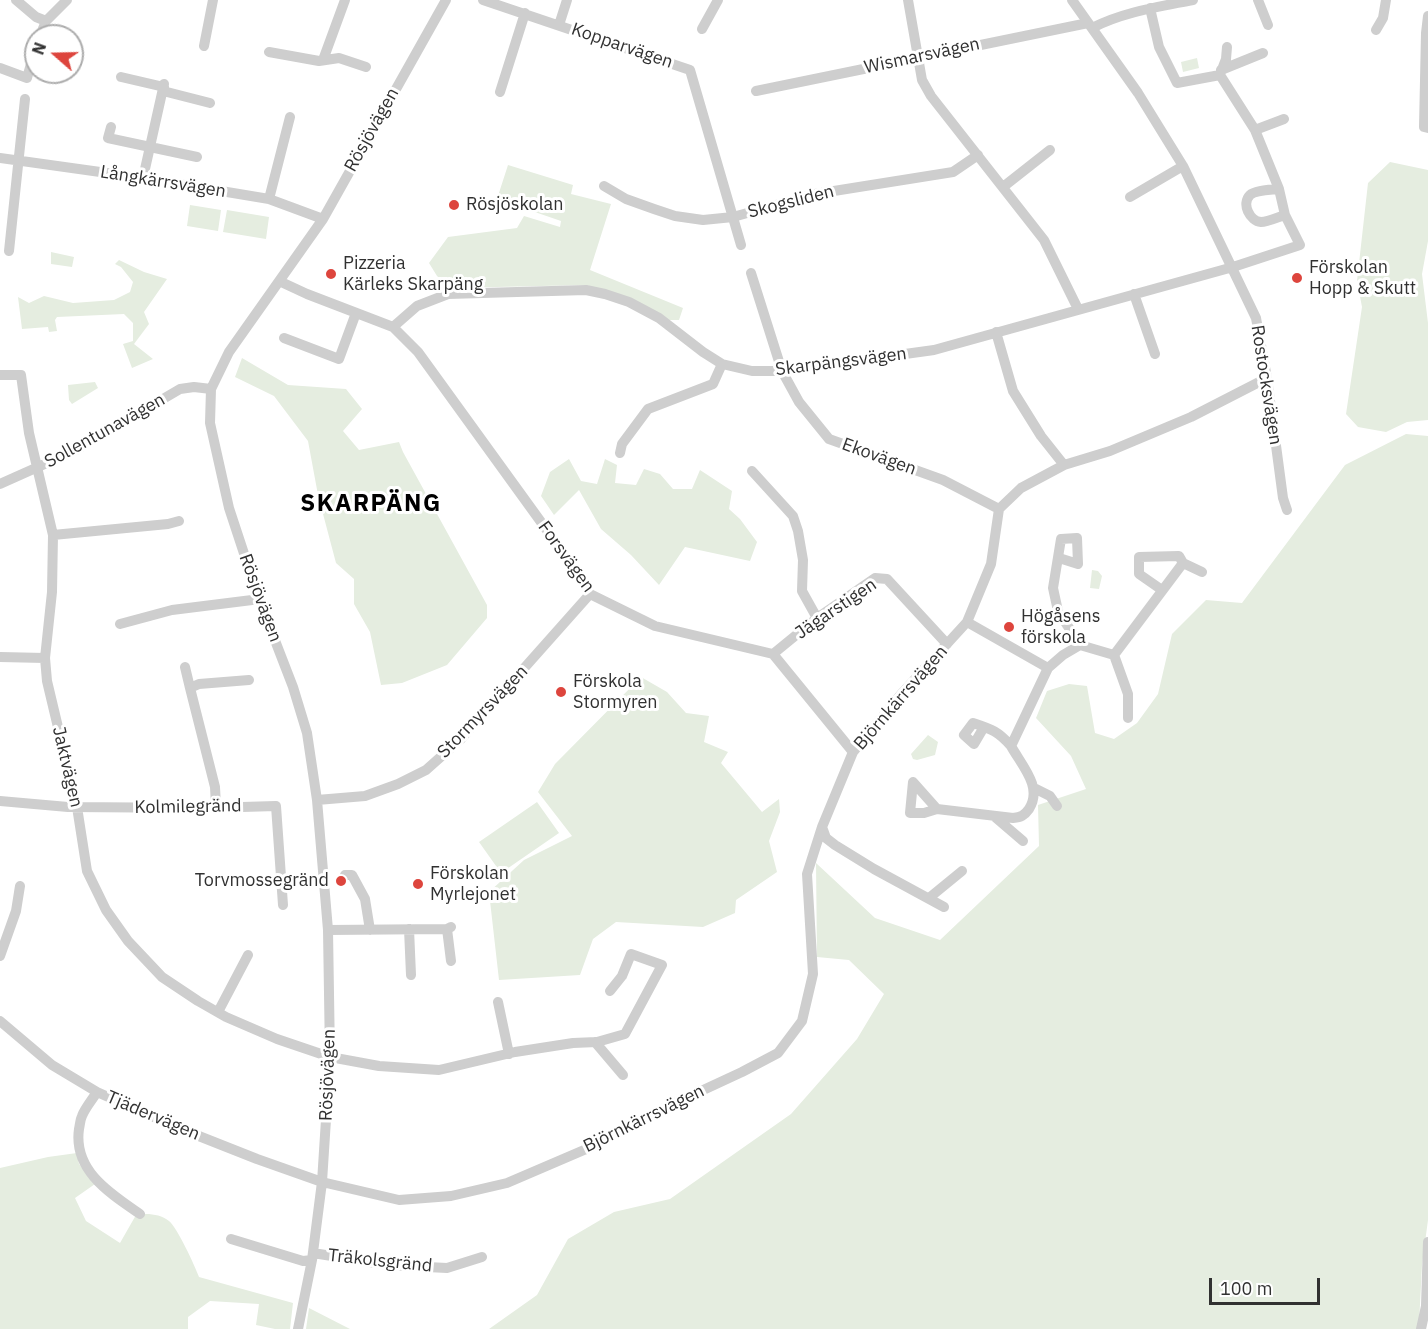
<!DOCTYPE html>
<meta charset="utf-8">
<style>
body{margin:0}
#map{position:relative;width:1428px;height:1329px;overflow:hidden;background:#fff;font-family:"IBM Plex Sans",sans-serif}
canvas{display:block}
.north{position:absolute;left:24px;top:24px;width:60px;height:60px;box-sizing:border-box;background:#fff;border:2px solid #adadad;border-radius:50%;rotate:290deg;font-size:16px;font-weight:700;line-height:24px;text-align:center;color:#313131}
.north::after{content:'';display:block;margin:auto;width:21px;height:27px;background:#dd453d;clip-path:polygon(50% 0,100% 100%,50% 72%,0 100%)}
.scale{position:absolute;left:1209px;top:1278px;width:111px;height:27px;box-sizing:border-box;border:3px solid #313131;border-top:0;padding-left:8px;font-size:18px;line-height:21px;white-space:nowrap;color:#313131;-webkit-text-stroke:4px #fff;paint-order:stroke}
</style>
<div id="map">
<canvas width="1428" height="1329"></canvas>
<div class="north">N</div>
<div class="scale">100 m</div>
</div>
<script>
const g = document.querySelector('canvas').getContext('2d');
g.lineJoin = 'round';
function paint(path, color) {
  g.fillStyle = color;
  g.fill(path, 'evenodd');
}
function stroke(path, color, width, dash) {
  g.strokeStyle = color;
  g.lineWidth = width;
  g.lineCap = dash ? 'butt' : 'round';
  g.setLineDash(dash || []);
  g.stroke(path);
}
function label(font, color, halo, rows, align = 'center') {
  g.font = font + ' "IBM Plex Sans",sans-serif';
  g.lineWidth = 6;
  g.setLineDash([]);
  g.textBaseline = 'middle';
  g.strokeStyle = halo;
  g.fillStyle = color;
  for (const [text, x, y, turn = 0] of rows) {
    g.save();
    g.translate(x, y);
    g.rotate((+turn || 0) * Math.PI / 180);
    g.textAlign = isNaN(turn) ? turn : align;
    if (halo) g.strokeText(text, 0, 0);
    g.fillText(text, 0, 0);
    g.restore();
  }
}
paint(new Path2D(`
 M1197 58 1199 68 1183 72 1181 62Z
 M1390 162 1428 170V241L1422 274 1428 323V420L1407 422 1386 432 1358 427 1346 414 1362 307 1357 281 1368 183Z
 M508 165 573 185 571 194 611 204 590 270 683 308 679 320H668L621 295 586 285 451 288 437 276 429 263 448 237 517 228 524 216 560 227 561 221 497 199Z
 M190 205 221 210 218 231 187 226Z
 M227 210 269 217 266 239 223 232Z
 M51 252 74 257 72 267 51 264Z
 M119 260 144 272 167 279 144 312 149 324 134 344 153 359 132 368 123 344 133 341V323L124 314 57 317 55 320 57 331 49 332 48 327 22 329 18 297 29 303 44 296 73 303 114 300 130 292 133 282 121 267 115 264Z
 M242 358 288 385 346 389 362 409 343 431 359 450 399 442 403 452 487 605V618L447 665 402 683 381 685 370 632 354 604V579L336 563 318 495 308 441 274 396 235 377Z
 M95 382 98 388 72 404 69 400 68 385Z
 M1406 434 1428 436V1220L1422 1265 1419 1324 1417 1329H489L537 1295 568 1239 614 1212 670 1199 791 1114 857 1039 884 994 849 960 817 957 816 863 875 918 940 940 1039 846 1038 805 1086 789 1071 756 1036 718 1047 691 1069 684 1087 686 1095 733 1114 739 1137 723 1158 694 1172 634 1206 600 1242 603 1345 465Z
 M569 459 581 481 597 484 605 459 617 465 615 483 636 485 644 469 660 474 673 489H692L700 470 732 491 729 509 740 519 757 542 750 561 685 547 659 585 631 555 601 529 579 490 554 515 541 496 550 472Z
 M1092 570 1098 571 1102 576 1099 589 1090 588Z
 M641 677 667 692 686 713 709 716 704 742 728 752 721 763 762 812 779 799 780 812 769 841 777 872 736 900 735 913 703 927 616 922 593 939 580 975 499 980 489 892 524 860 572 836 538 792 555 764Z
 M928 735 938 742 935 755 917 760 913 759 911 754Z
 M537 802 559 833 501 873 479 842Z
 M77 1153 79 1164 95 1184 75 1198 86 1221 120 1243 136 1215C147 1213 160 1214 169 1221 177 1227 195 1266 199 1277L293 1303 290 1329H275L256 1325 259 1304 210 1301 188 1317V1329H0V1168L48 1157Z
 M309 1308 350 1329H306Z`), '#e5ede0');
stroke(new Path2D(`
 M16 0 36 17 46 21
 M483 0 690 70 741 245
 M908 0 922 80 931 96 1044 240 1078 309
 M1072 0 1138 93 1183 166 1256 318 1267 378 1283 498 1287 510
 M1258 0 1268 25
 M1150 8 1159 47 1177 83 1220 75 1255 130 1279 189
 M1428 16 1426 33 1424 127 1428 128
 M559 25 567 0
 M1092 28C1123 12 1158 7 1193 0
 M702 29 718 0
 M1376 30 1383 18 1386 0
 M40 36 46 21 67 0
 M204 46 213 0
 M269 52 319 61 339 58 366 67
 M323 60 345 0
 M0 68 27 78 36 46
 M1221 70 1263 53
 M1221 72 1226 59 1227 47
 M121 77 164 87
 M163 91 210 103
 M756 91 1088 23
 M500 92 525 13
 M111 127 108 138 197 157
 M1255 130 1284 119
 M0 158 143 178 269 199 323 219
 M143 178 164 84
 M604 186 626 199 654 209 675 216 703 220 733 217 815 194 953 172 978 155
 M1003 187 1050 150
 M1130 197 1183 166
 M269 199 290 117
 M9 251 25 99
 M751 273 782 371 799 402 829 439 943 480 999 509
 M279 281 307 294 393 327 418 352 562 551 590 594 655 626 773 654 853 752
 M1134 294 1155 354
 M393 327 417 306 448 294 586 290 605 294 629 302 659 318 703 352 722 364 752 371H782L934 350 1233 267 1300 245 1285 215 1279 189C1271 190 1255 190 1250 195 1241 204 1250 221 1261 222 1268 222 1278 217 1285 215
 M996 332 1013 391 1041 436 1064 465
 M284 338 339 359 356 313
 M0 375H21L29 433 53 535 52 592 45 658 47 681 77 807 87 871 106 910 128 941 162 977 198 1001 226 1017 277 1039 330 1057 379 1066 439 1070 515 1052 573 1043 597 1042 625 1034 662 965 631 954 622 976 610 991
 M620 453 622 444 648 409 713 384 722 364
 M752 471 793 516 798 531 803 560 802 591 817 618
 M0 484 76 450 180 389 194 387 211 389
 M53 535 168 524 179 521
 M1059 558 1078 564 1077 538 1061 539 1053 588 1058 611 1080 645
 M1183 563 1202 572
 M967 622 1048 668
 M120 624 172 610 252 600 258 597
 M773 654 817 618 875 578 887 579 947 644
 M1114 655 1183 563 1179 556 1139 557V574L1162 590
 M0 657 45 658
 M185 667 190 688
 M984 727 974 744 964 735 973 723C991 729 998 731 1011 746
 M1034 788 1050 796 1057 806
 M317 800 365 796 398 784 426 770 462 738 590 594
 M0 801 68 807 208 808 276 806 283 905
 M216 806 215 787 190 688 199 684 249 680
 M937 809 924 813H910L913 782 937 809 1013 818C1021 817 1024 816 1029 809 1043 787 1022 766 1011 746L1048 668 1063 655 1080 645 1114 655 1128 694V718
 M995 817 1023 841
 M822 827 826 838 835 845 874 869 944 907
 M345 875H352L365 899 370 930
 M929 898 962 871
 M409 929 411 975
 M447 929 451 961
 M328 930 447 929 451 927
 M0 956 16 911 20 886
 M498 1002 509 1054
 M218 1012 248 955
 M0 1021 52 1065 97 1092 176 1127 257 1159 322 1182 399 1200 451 1196 507 1183 584 1150 658 1111 742 1072 778 1053 802 1021 813 974 807 874 822 827 853 752 903 692 967 622 991 564 999 509 1021 488 1064 465 1110 451 1191 417 1267 378
 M595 1042 623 1075
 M97 1092C92 1100 85 1108 82 1116 80 1120 80 1125 79 1129 73 1171 111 1194 140 1214
 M231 1239 303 1261 312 1260
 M313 1253 388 1265 447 1268 482 1257
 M298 1329 312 1260 322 1182 330 1057 328 930 317 800 307 733 293 687 259 599 229 508 210 423 211 389 229 352 323 219 446 0
 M1421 1329 1426 1306 1428 1242`), '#cecece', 10);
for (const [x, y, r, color] of [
 [454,205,6,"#dd453d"],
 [331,274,6,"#dd453d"],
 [1297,278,6,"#dd453d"],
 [1009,627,6,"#dd453d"],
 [561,692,6,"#dd453d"],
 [341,881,6,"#dd453d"],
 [418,884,6,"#dd453d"]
]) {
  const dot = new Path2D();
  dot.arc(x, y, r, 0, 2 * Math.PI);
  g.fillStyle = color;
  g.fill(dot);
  stroke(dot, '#fff', 2);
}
label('18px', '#313131', '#fff', [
 ["Kopparvägen",622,46,19],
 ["Wismarsvägen",922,56,-12],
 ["Rösjövägen",372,130,-61],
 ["Långkärrsvägen",163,182,9],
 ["Skogsliden",791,202,-14],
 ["Skarpängsvägen",841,362,-7],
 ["Rostocksvägen",1266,385,81],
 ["Sollentunavägen",105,431,-29],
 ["Ekovägen",879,457,20],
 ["Forsvägen",566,557,54],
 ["Rösjövägen",260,598,70],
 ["Jägarstigen",836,609,-34],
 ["Björnkärrsvägen",901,698,-49],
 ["Stormyrsvägen",483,712,-46],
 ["Jaktvägen",67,767,77],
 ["Kolmilegränd",188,807,-1],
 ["Rösjövägen",328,1075,-88],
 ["Tjädervägen",153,1116,23],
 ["Björnkärrsvägen",644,1119,-26],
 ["Träkolsgränd",380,1261,6]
]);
label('18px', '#313131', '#fff', [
 ["Rösjöskolan",466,205],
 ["Pizzeria",343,264],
 ["Kärleks Skarpäng",343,285],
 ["Förskolan",1309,268],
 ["Hopp & Skutt",1309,289],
 ["Högåsens",1021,617],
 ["förskola",1021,638],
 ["Förskola",573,682],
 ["Stormyren",573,703],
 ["Förskolan",430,874],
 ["Myrlejonet",430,895],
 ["Torvmossegränd",329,881,"right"]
], 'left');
g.letterSpacing = '1.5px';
label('bold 24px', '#000', '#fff', [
 ["SKARPÄNG",371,504]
]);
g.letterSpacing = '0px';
</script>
